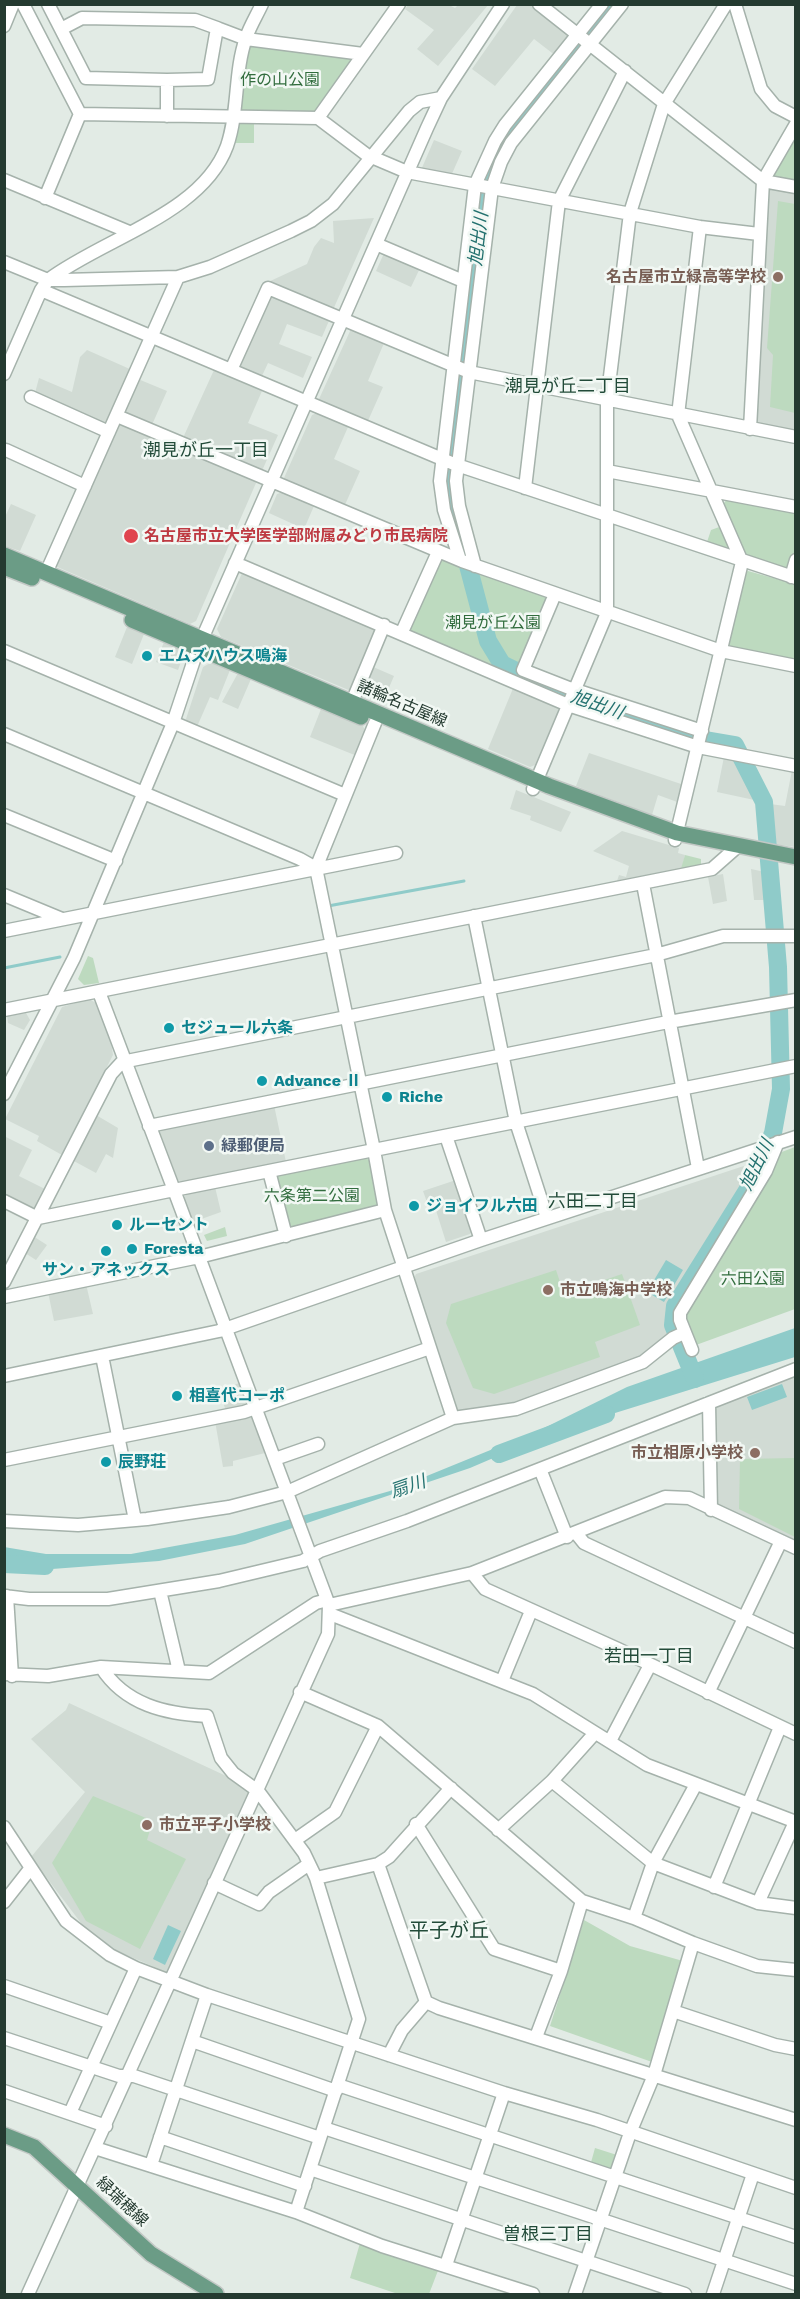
<!DOCTYPE html>
<meta charset="utf-8">
<style>
body{margin:0}
#map{position:relative;width:800px;height:2299px;overflow:hidden;background:#e2ebe5;font-family:"Work Sans",sans-serif}
canvas{display:block}
.frame{position:absolute;inset:0;border:6px solid #243a30;pointer-events:none}
</style>
<div id="map">
<canvas width="800" height="2299"></canvas>
<div class="frame"></div>
</div>
<script>
const g = document.querySelector('canvas').getContext('2d');
g.lineJoin = 'round';
function paint(path, color) {
  g.fillStyle = color;
  g.fill(path, 'evenodd');
}
function stroke(path, color, width, dash) {
  g.strokeStyle = color;
  g.lineWidth = width;
  g.lineCap = dash ? 'butt' : 'round';
  g.setLineDash(dash || []);
  g.stroke(path);
}
function label(font, color, halo, rows, align = 'center') {
  g.font = font + ' "Work Sans","Noto Sans JP",sans-serif';
  g.lineWidth = 5;
  g.setLineDash([]);
  g.textBaseline = 'middle';
  g.strokeStyle = halo;
  g.fillStyle = color;
  for (const [text, x, y, turn = 0] of rows) {
    g.save();
    g.translate(x, y);
    g.rotate((+turn || 0) * Math.PI / 180);
    g.textAlign = isNaN(turn) ? turn : align;
    if (halo) g.strokeText(text, 0, 0);
    g.fillText(text, 0, 0);
    g.restore();
  }
}
paint(new Path2D(`
 M408 5H449L455 8 458 5H488L438 66 417 49 434 30 405 9Z
 M517 5H532L570 34 556 56 534 39 495 86 472 69Z
 M434 140 462 151 451 176 421 170Z
 M770 187 795 191V432L758 426 755 421 766 191Z
 M374 218 332 312 266 283 307 264 314 247 321 238 334 243 333 221Z
 M385 251 421 266 411 287 376 271Z
 M267 294 331 316 322 337 287 324 279 344 312 357 303 378 268 363 261 378 238 369Z
 M351 329 384 343 368 381 383 387 367 423 321 403 319 399Z
 M87 350 132 370 108 425 35 393 39 378 72 392 80 357Z
 M214 370 262 391 248 423 278 435 261 473 182 440Z
 M138 379 167 391 151 427 125 416 124 411Z
 M317 413 348 427 334 459 360 471 344 507 286 482 284 478 312 415Z
 M122 424 255 480 256 483 196 621 190 624 55 566 117 425Z
 M283 492 314 506 304 529 269 513 277 494Z
 M11 504 36 515 20 551 5 546V517Z
 M243 571 375 627 376 632 351 691 221 637 217 629Z
 M127 627 144 634 132 664 115 657Z
 M164 642 178 648 182 659 178 670 156 662Z
 M212 662 230 670 218 700 210 697 196 729 188 725 186 719 203 667Z
 M371 666 394 676 382 704 359 695Z
 M238 673 251 679 238 709 222 702Z
 M514 686 557 704 559 709 535 765 530 767 488 749Z
 M321 709 363 726 366 733 357 756 310 737Z
 M589 753 684 785 680 803 658 795 652 815 576 786Z
 M724 757 737 760 759 801 717 792Z
 M792 770 795 771V847L774 844 770 804 785 806Z
 M516 790 571 812 561 832 530 820 531 816 510 809Z
 M622 831 679 848 678 853 685 855 681 872 616 884 619 875 626 877 629 866 593 851Z
 M751 869 765 872 767 900H754Z
 M723 874 727 901 713 904 708 877Z
 M89 999 96 1003 111 1042 113 1055 62 1155 37 1141 39 1136 5 1119 62 1007Z
 M26 1013 30 1020 24 1030 8 1023 7 1016Z
 M274 1105 286 1162 182 1182 178 1180 160 1132 162 1128Z
 M96 1115 118 1128 113 1158 106 1154 96 1173 72 1160Z
 M4 1136 32 1150 19 1176 45 1189 36 1207 30 1208 5 1195Z
 M759 1161 674 1299 669 1319 672 1333 640 1358 514 1405 463 1412 456 1410 413 1280 416 1274Z
 M456 1180 473 1229 470 1234 446 1242 434 1204 428 1205 423 1191Z
 M215 1187 221 1212 193 1222 184 1198 187 1193Z
 M33 1236 47 1245 36 1260 25 1253Z
 M86 1284 93 1314 54 1321 48 1292Z
 M795 1372V1541L719 1506 715 1501 714 1406Z
 M239 1383 246 1402 243 1407 226 1411 219 1391Z
 M247 1415 252 1418 265 1453 233 1461V1466L223 1467 215 1421Z
 M69 1703 237 1781 251 1792 170 1971 166 1972 101 1944 84 1927 31 1857 85 1792 31 1739 66 1710Z`), '#d1dbd4');
paint(new Path2D(`
 M252 44 351 57 353 61 313 113 241 112 238 108 248 47Z
 M239 123H254V143H232Z
 M795 133V183L777 179 773 172Z
 M778 201 795 204V413L770 407 773 355 767 348Z
 M727 499 795 511V553L791 567 787 570 744 556 722 506Z
 M722 526 730 545 724 551 706 545 711 530Z
 M443 560 547 597 549 602 516 678 411 633 409 628 438 562Z
 M748 571 795 584V661L731 648 728 643 744 573Z
 M685 855 701 859V867L680 872Z
 M88 956 93 958 99 983 84 985 78 979Z
 M795 1147V1309L696 1345 693 1343 684 1313 779 1153Z
 M365 1157 369 1160 377 1204 375 1208 291 1230 287 1227 274 1179 277 1175Z
 M225 1227 227 1236 207 1241 204 1235Z
 M556 1270 564 1294 622 1274 640 1325 595 1342 600 1357 494 1394 473 1388 446 1323 451 1304Z
 M795 1458H796L795 1537 739 1509 740 1459Z
 M93 1796 146 1818 150 1830 147 1840 186 1859 140 1949 86 1921 52 1863Z
 M584 1920 630 1946 683 1961 652 2062 550 2026Z
 M595 2148 617 2155 611 2173 590 2166Z
 M360 2243 439 2268 429 2294H398L350 2278Z`), '#bddabf');
paint(new Path2D(`
 M666 1260 683 1270 664 1302 647 1292Z
 M795 1328V1357L554 1432 470 1468 245 1544 159 1561 52 1569 5 1563 4 1547 46 1554H131L235 1535 390 1491 542 1429 627 1387Z
 M782 1384 787 1397 752 1410 747 1397Z
 M168 1925 181 1931 165 1965 153 1959Z`), '#8fcbc9');
stroke(new Path2D(`
 M328 906 464 881
 M4 968 60 957`), '#8fcbc9', 3);
stroke(new Path2D(`
 M612 4 508 135 486 182 461 365 449 494 488 641 502 664 564 694 694 738 735 745 764 802 778 967 781 1089 773 1133 758 1173 675 1306 673 1325 695 1379
 M499 1454 606 1414
 M4 1564 45 1566`), '#8fcbc9', 18);
const minor = new Path2D(`
 M23 4 80 114 318 118 367 155 407 172 700 227 759 234
 M48 4 86 78 167 80
 M539 4 763 181 796 187
 M735 4 761 89 775 106 796 117
 M4 26 13 4
 M217 28 246 39 363 54
 M61 29 82 18 195 20 217 28 208 79 167 80V116
 M318 118 399 4
 M4 180 129 232
 M45 198 80 114
 M376 244 463 281
 M4 262 48 280H64L178 277 210 267 291 231 311 221 333 204 409 111 420 102 441 98
 M41 290 454 464 796 578
 M231 370 268 288 469 372 796 437
 M4 374 41 290 48 280C104 238 202 214 227 146 239 111 234 72 246 38 250 26 257 15 262 4
 M31 397 109 432
 M117 416 462 561 721 651 796 666
 M750 429 763 181 796 124
 M6 450 85 486
 M607 471 796 507
 M525 488 559 201 625 71
 M460 560 444 510 440 481 475 185 495 141 505 125 602 4
 M235 563 568 705 698 747 796 766
 M475 566 459 506 456 481 492 188 501 162 511 143 622 4
 M46 573 178 277
 M791 577 796 560
 M555 594 523 670 569 688 702 731
 M402 632 438 552
 M4 651 345 795
 M352 702 384 625
 M4 734 300 859 316 868
 M533 789 607 613V401L630 213 664 104 726 4
 M4 815 116 861
 M675 840 742 562 678 415 700 227
 M643 884 698 1168
 M4 895 62 919
 M474 916 516 1122 547 1218
 M4 931 396 853
 M99 992 174 1190 374 1150 316 868 375 723
 M4 1010 712 869 737 847
 M4 1094 74 958 173 723 198 648 427 128 441 98 503 4
 M149 1126 663 1023 796 1000
 M446 1136 481 1240
 M269 1171 286 1236
 M4 1201 38 1218 174 1190 329 1605 328 1634 28 2294
 M4 1282 111 1074 122 1062 656 955 723 936H796
 M4 1297 199 1257 385 1210
 M692 1350 680 1320V1313L766 1171 778 1142
 M102 1356 135 1520
 M4 1376 219 1331 481 1240 796 1137
 M709 1403 711 1510
 M453 1418 385 1210 374 1150 796 1066
 M275 1459 318 1444
 M4 1460 244 1412 430 1348
 M540 1469 567 1537
 M4 1521 78 1525 147 1519 229 1507 287 1492 453 1418 516 1409 643 1362 673 1338 684 1333
 M576 1533 584 1543 796 1642
 M472 1573 485 1589 618 1649 796 1734
 M160 1591 179 1671
 M4 1596 29 1599H108L219 1581 303 1561 320 1551 407 1521 796 1369
 M7 1596 12 1676
 M329 1605 472 1573 665 1497 689 1498 796 1548
 M330 1614 533 1694 647 1765 796 1822
 M101 1667C125 1705 166 1714 207 1716L221 1758 233 1773 258 1791 304 1853 316 1878 359 2019 296 2212
 M4 1674 48 1676 101 1667 209 1673 316 1603 327 1600
 M502 1681 531 1611
 M300 1692 378 1726 582 1901 634 1918 693 1943 757 1966 796 1970
 M708 1693 781 1541
 M610 1741 650 1665
 M552 1781 653 1863 758 1903 796 1908
 M416 1824 494 1949 561 1971
 M4 1827 66 1921 110 1955 136 1968 207 1995 504 2093 597 2120 796 2188
 M498 1830 552 1781 595 1733
 M295 1840 335 1812 378 1726
 M378 1864 426 2002
 M316 1878 378 1864 389 1857 451 1788
 M214 1883 259 1904 269 1892 309 1864
 M714 1887 780 1727
 M4 1902 30 1869
 M758 1903 795 1822
 M634 1918 653 1863 695 1786
 M4 1986 111 2023
 M673 2011 775 2045 796 2049
 M536 2037 561 1971 582 1901
 M4 2038 119 2076H134L320 2138
 M192 2041 336 2091
 M389 2055 402 2030 426 2002 439 2008 796 2120
 M338 2085 796 2237
 M4 2091 106 2126
 M70 2113 136 1968
 M324 2128 796 2284
 M160 2137 305 2186
 M95 2148 296 2212 382 2246 533 2294
 M151 2165 207 1995
 M310 2169 685 2294
 M446 2265 504 2093
 M575 2294 630 2133 654 2075 693 1943
 M713 2294 753 2174`);
const major = new Path2D(`
 M4 555 549 786 677 833 796 857
 M4 567 32 578
 M132 620 361 717
 M4 2135 34 2147 151 2254 216 2294`);
stroke(minor, '#a5b2ab', 15);
stroke(major, '#c2c8c5', 18);
stroke(minor, '#fff', 12);
stroke(major, '#6b9c86', 15);
for (const [x, y, r, color] of [
 [778,277,6,"#8d6e63"],
 [131,536,8,"#e0444e"],
 [147,656,6,"#0f9aa8"],
 [169,1028,6,"#0f9aa8"],
 [262,1081,6,"#0f9aa8"],
 [387,1097,6,"#0f9aa8"],
 [209,1146,6,"#5c6f8a"],
 [414,1206,6,"#0f9aa8"],
 [117,1225,6,"#0f9aa8"],
 [132,1249,6,"#0f9aa8"],
 [106,1251,6,"#0f9aa8"],
 [548,1290,6,"#8d6e63"],
 [177,1396,6,"#0f9aa8"],
 [755,1453,6,"#8d6e63"],
 [106,1462,6,"#0f9aa8"],
 [147,1825,6,"#8d6e63"]
]) {
  const dot = new Path2D();
  dot.arc(x, y, r, 0, 2 * Math.PI);
  g.fillStyle = color;
  g.fill(dot);
  stroke(dot, '#f2f8f4', 2);
}
label('16px', '#326d3e', '#f2f8f4', [
 ["作の山公園",280,80],
 ["潮見が丘公園",493,623],
 ["六条第二公園",312,1196],
 ["六田公園",753,1279]
]);
label('bold 16px', '#785e54', '#f2f8f4', [
 ["名古屋市立緑高等学校",766,277],
 ["市立鳴海中学校",560,1290,"left"],
 ["市立相原小学校",743,1453],
 ["市立平子小学校",159,1825,"left"]
], 'right');
label('bold 16px', '#be3a42', '#f2f8f4', [
 ["名古屋市立大学医学部附属みどり市民病院",144,536]
], 'left');
label('bold 16px', '#0d838f', '#f2f8f4', [
 ["エムズハウス鳴海",159,656],
 ["セジュール六条",181,1028],
 ["Advance Ⅱ",274,1081],
 ["Riche",399,1097],
 ["ジョイフル六田",426,1206],
 ["ルーセント",129,1225],
 ["Foresta",144,1249],
 ["サン・アネックス",106,1270,"center"],
 ["相喜代コーポ",189,1396],
 ["辰野荘",118,1462]
], 'left');
label('16px', '#243a30', '#f2f8f4', [
 ["諸輪名古屋線",402,704,23],
 ["緑瑞穂線",122,2202,43]
]);
label('bold 16px', '#4e5e75', '#f2f8f4', [
 ["緑郵便局",221,1146]
], 'left');
label('italic 18px', '#23716f', '#f2f8f4', [
 ["旭出川",479,239,-83],
 ["旭出川",597,705,19],
 ["旭出川",757,1165,-64],
 ["扇川",408,1487,-19]
]);
label('18px', '#224b39', '#f2f8f4', [
 ["潮見が丘二丁目",568,387],
 ["潮見が丘一丁目",206,451],
 ["六田二丁目",593,1202],
 ["若田一丁目",649,1657],
 ["曽根三丁目",548,2235]
]);
label('20px', '#224b39', '#f2f8f4', [
 ["平子が丘",449,1931]
]);
</script>
